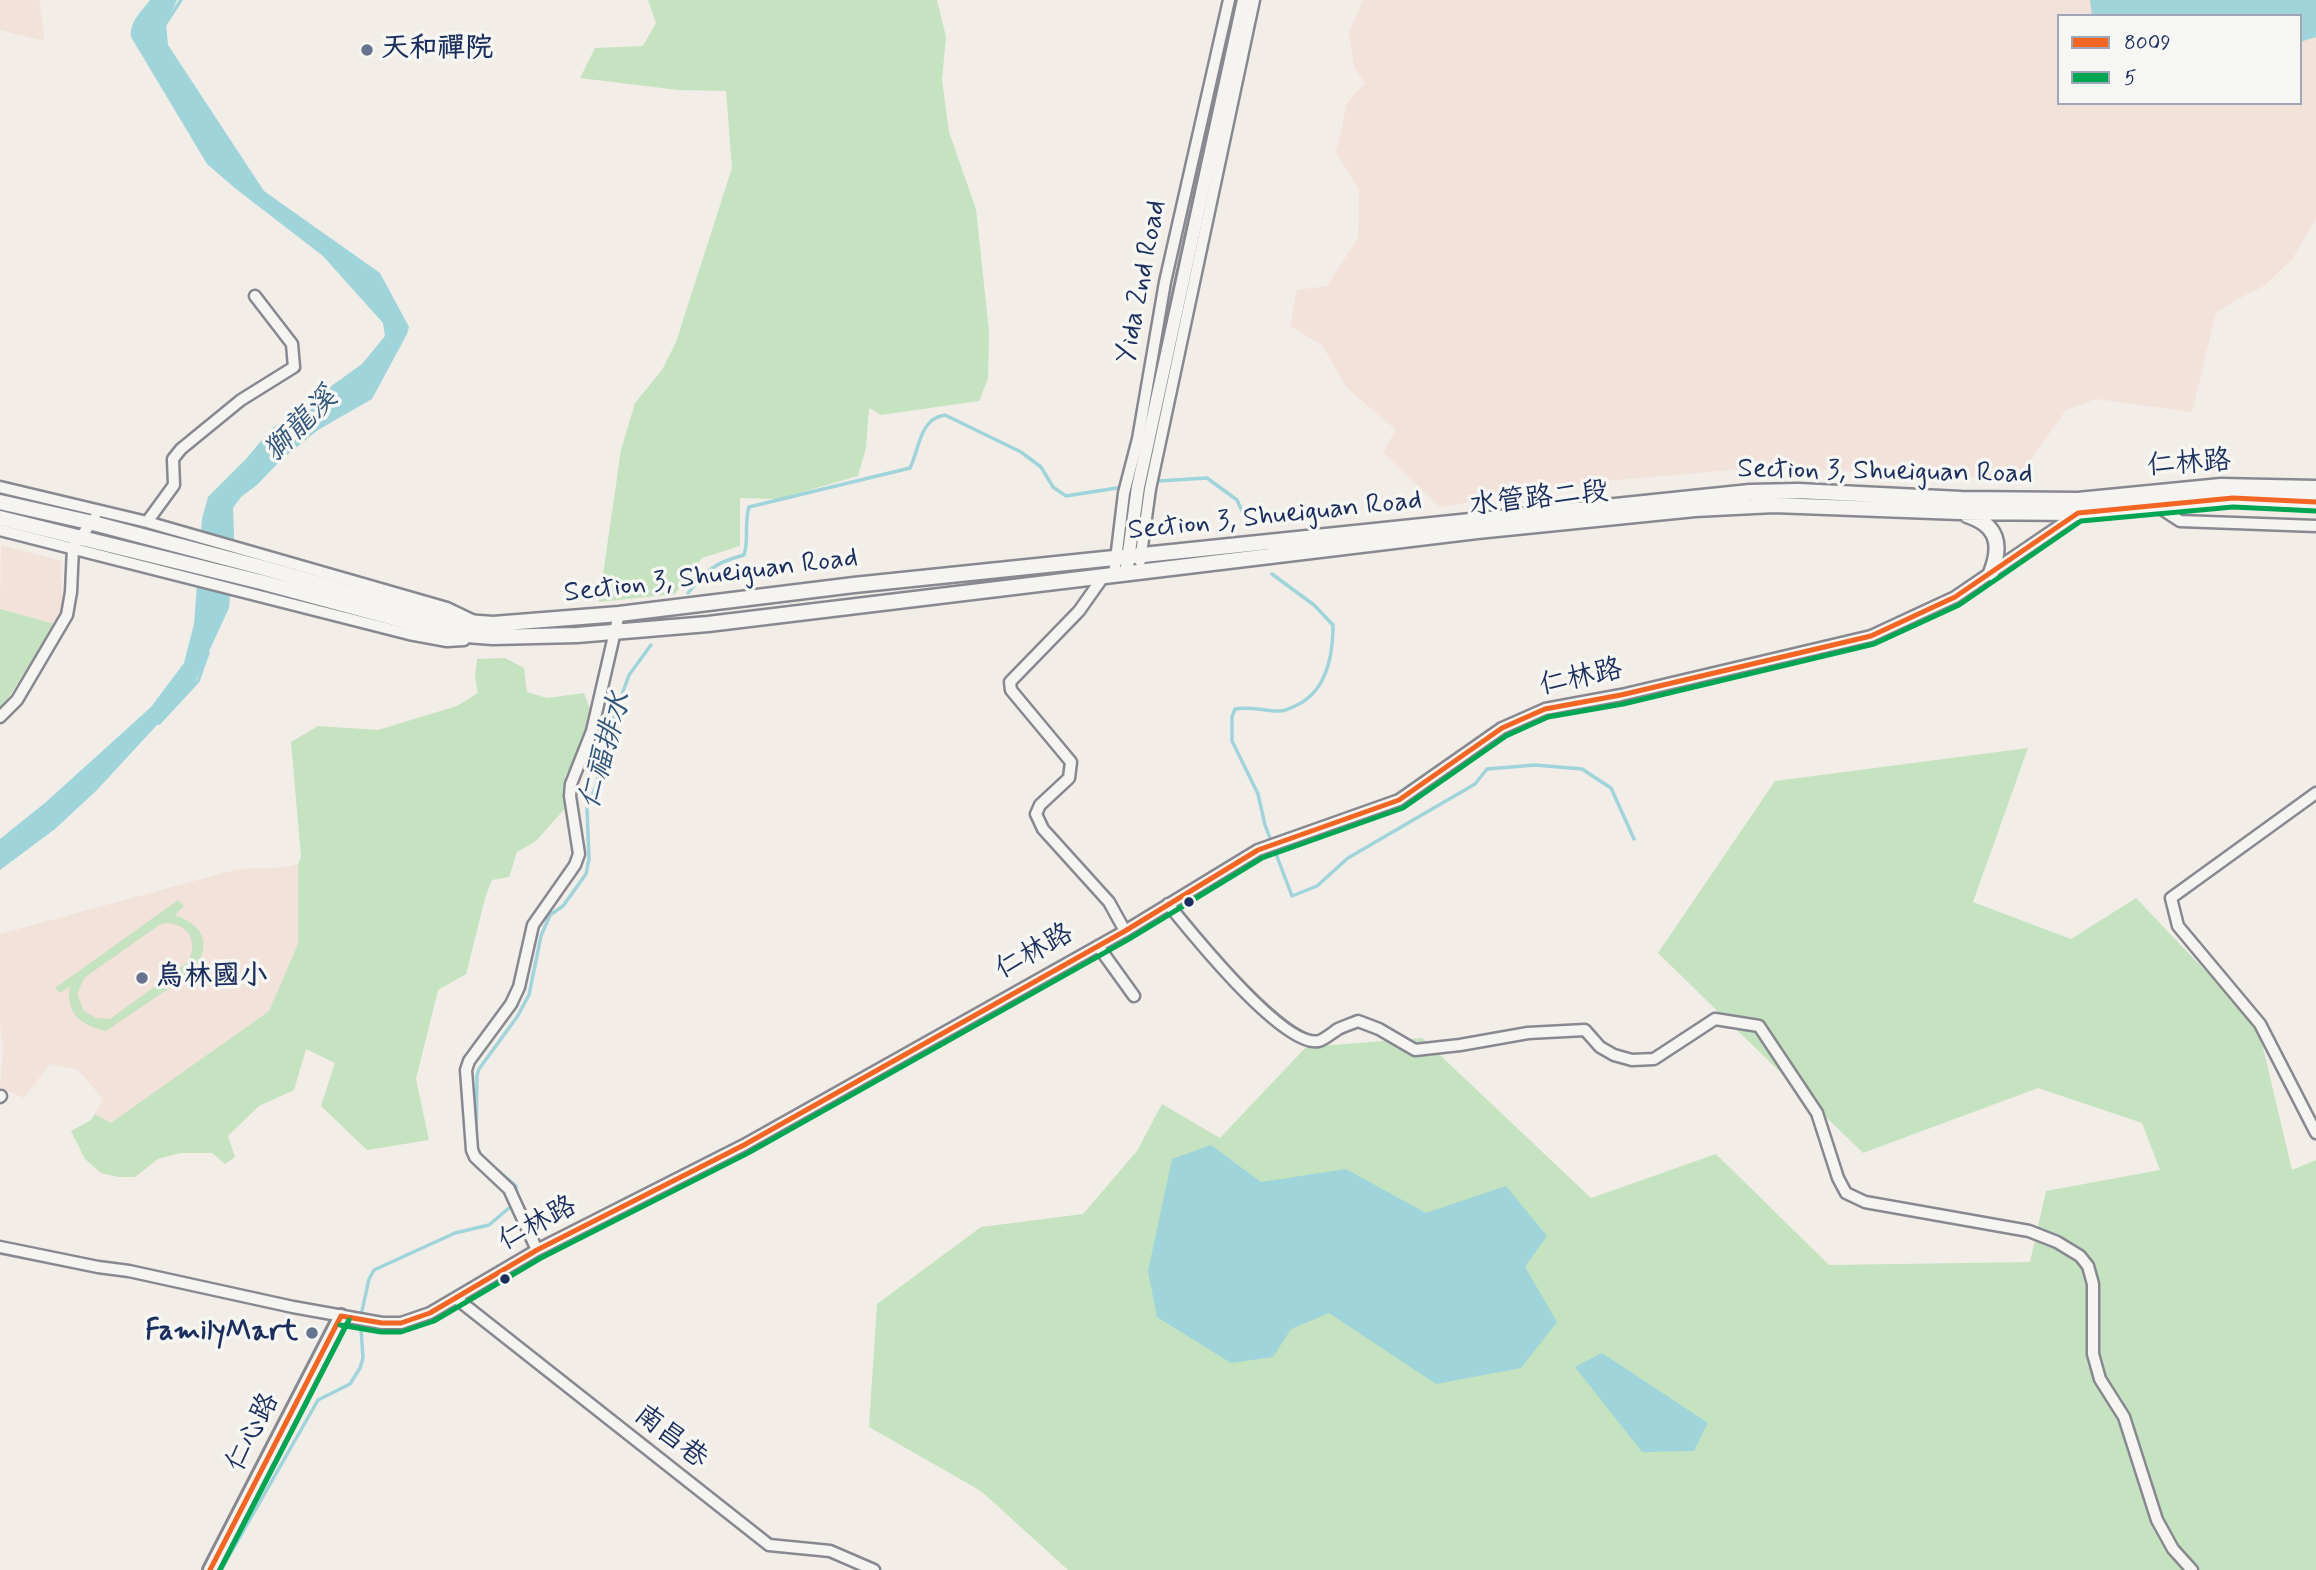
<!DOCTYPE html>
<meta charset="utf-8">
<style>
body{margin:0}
#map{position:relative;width:2316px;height:1570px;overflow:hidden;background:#f3ede8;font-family:Mynerve,sans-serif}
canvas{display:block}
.legend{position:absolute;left:2057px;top:14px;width:245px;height:91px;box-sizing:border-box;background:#f6f6f2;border:2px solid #9ea6b7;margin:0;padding:9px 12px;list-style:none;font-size:21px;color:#1b2f5e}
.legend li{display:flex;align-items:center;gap:14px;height:35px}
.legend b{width:35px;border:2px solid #9ea6b7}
</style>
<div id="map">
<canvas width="2316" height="1570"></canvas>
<ul class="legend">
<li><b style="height:9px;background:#f26522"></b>8009</li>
<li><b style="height:9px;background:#00a651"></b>5</li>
</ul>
</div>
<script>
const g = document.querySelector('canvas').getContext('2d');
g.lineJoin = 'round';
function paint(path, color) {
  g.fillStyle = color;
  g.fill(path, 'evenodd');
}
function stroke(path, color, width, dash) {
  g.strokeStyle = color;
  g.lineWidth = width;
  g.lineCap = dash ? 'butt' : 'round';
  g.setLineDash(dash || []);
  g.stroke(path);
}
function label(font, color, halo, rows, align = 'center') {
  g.font = font + ' Mynerve,"LXGW WenKai TC",sans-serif';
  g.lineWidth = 7;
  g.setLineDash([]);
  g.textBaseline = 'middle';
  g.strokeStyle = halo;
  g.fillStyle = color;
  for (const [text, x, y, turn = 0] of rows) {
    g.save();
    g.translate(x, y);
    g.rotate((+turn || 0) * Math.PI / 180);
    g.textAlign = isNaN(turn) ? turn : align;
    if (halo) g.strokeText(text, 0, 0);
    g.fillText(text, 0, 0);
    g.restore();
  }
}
paint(new Path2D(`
 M0 0H39L45 41 0 30Z
 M1363 0H2316V219L2292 259 2264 286 2236 300 2216 313 2192 412 2096 399 2066 410 2016 480 1832 470 1742 469 1594 482 1440 507 1383 452 1396 430 1347 388 1322 345 1290 326 1297 290 1327 286 1358 238 1359 190 1336 152 1347 103 1365 83 1354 67 1349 33ZM2059 16H2300V103H2059Z
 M1 545 61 561 62 609 55 624 0 609Z
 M298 864V944L269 1011 111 1124 95 1114 103 1099 78 1070 50 1064 24 1098 0 1088 3 1048 0 1024V934L238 869 287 867Z`), '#f2e2d9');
paint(new Path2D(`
 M648 0H937L946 37 942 80 949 132 976 209 989 332 988 379 979 401 881 415 869 408 866 448 858 476 778 499 740 498V546L702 558 675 594 599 602 621 450 635 403 662 370 676 342 732 168 726 91 678 90 580 78 595 48 643 46 656 23Z
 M0 609 55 624 3 706 0 708Z
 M505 658 524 668 527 692 547 698 584 693 591 712 583 745 565 776 568 805 536 841 517 852 509 877 492 880 485 898 466 974 438 990 416 1079 429 1140 367 1150 321 1106 335 1063 306 1049 294 1090 259 1106 228 1136 235 1157 225 1164 212 1153H181L158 1159 135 1177H118L101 1173 85 1159 71 1131 91 1120 95 1114 111 1123 269 1011 298 944V864L301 857 291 742 318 726 378 730 457 706 478 693 475 676 477 659Z
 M2028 748 1973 902 2071 939 2136 898 2258 1026 2292 1170 2316 1160V1570H1068L981 1491 869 1427 877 1304 981 1227 1083 1214 1137 1151 1162 1104 1220 1138 1306 1047 1422 1038 1591 1198 1716 1154 1829 1265 2030 1262 2046 1191 2160 1170 2142 1123 2038 1088 1863 1153 1658 953 1775 781Z
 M178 900 184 906 175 915C205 926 212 944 193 972L106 1031C81 1025 65 1014 70 986L60 993 55 988ZM165 923C188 923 199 941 188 962L110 1019 96 1018 84 1011 77 994 84 978 159 925Z`), '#c5e3c0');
paint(new Path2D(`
 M150 0H177L166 23 168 45 264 191 380 273 409 327 407 334 372 399 318 430 282 459 257 485 241 497 233 508 234 534 229 608 193 686 97 790 55 829 0 870V839L46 802 151 707 184 663 194 624 202 519 208 497 246 459 270 430 362 364 385 336 383 323 323 256 236 189 207 164 131 37C129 22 142 11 150 0Z
 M2090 0H2316V37L2300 42V16H2092Z
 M1211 1145 1261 1182 1346 1169 1426 1213 1506 1186 1547 1236 1525 1267 1557 1322 1521 1368 1436 1384 1329 1313 1291 1329 1273 1357 1231 1363 1157 1317 1148 1271 1172 1159Z
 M1602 1353 1708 1423 1694 1451 1642 1452 1575 1367Z`), '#9fd4db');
stroke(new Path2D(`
 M164 26 181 0
 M1158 481 1207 478 1237 500 1248 524
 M1272 574 1314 605 1333 625C1333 656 1327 692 1295 706 1290 708 1285 711 1280 711 1264 711 1251 706 1235 709L1232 717V741L1258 794 1265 825 1292 896 1317 886 1348 858 1475 784 1487 769 1535 765 1582 769 1611 788 1634 839
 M688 593C707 570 714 563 744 555 749 540 744 523 749 507L910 468C920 448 919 419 945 415L1021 452 1041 467 1053 487 1066 496 1117 488
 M159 723 198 681 208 653
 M517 1194 516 1186 481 1156 476 1145 477 1075 479 1069 517 1017 529 995 541 936 550 915 563 906 586 874 589 859 587 808 596 786 610 728 629 675 651 645
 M221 1570 318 1400 350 1384 360 1368 363 1358 361 1329 362 1311 369 1279 374 1270 455 1233 489 1225 509 1208`), '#9fd4db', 3.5);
const minor = new Path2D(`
 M0 487 147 522 447 608 472 620
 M2157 506 2180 521 2316 526
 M147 522 174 485 173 459 181 449 241 400 294 367 292 344 255 296
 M0 530 409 634 447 641 464 640
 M1140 561 1150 489 1254 0
 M1114 576 1124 493 1138 439 1165 282 1229 0
 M1103 577 1079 611 1010 682 1011 690 1071 762 1069 778 1040 805 1036 814 1043 829 1109 902 1125 931
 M0 717 17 700 67 615 71 592 73 547 95 518
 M2316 793 2171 898 2178 926 2260 1024 2316 1133
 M1168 904C1190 931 1284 1049 1319 1041 1325 1039 1332 1033 1338 1029 1344 1026 1351 1024 1358 1021L1379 1029 1415 1050 1460 1045 1528 1033 1585 1030 1600 1047 1614 1055 1632 1060 1654 1059 1715 1019 1759 1026 1817 1113 1838 1178 1846 1193 1865 1202 2029 1231 2057 1242 2080 1256 2088 1266 2093 1284V1354L2100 1379 2124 1417 2157 1520 2173 1549 2192 1570
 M1098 946 1134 996
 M0 1097 1 1096
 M0 1247 98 1267 129 1271 293 1307 382 1323H401L430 1313 537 1250 744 1145 1125 931 1258 850 1399 800 1502 728 1545 709 1621 695 1871 636 1955 597 2077 514
 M537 1250 509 1189 475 1157 472 1150 466 1070 469 1061 511 1004 519 987 533 925 575 865 579 854 570 796 571 784 592 731 619 614
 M457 1299 769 1545 830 1551 874 1570`);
const tertiary = new Path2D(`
 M1126 574 1138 487 1244 0
 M210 1570 341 1316`);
const secondary = new Path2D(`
 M0 502 93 523 264 568 452 621 493 624 619 614 854 585 1750 492 1798 491 1961 499 2078 500 2221 486 2316 488
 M1967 515C1998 525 2002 545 1991 573
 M0 518 261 582 453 634 493 637 577 635 708 624 1477 531 1695 509 1774 505 1959 512 2078 513 2233 498 2316 502`);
stroke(minor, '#888990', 15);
stroke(tertiary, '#888990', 18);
stroke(secondary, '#888990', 19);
stroke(minor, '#f5f4f1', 10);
stroke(tertiary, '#f5f4f1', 12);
stroke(secondary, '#f5f4f1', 14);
stroke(new Path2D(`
 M341 1316 382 1323H401L430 1313 537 1250 744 1145 1125 931 1258 850 1399 800 1502 728 1545 709 1621 695 1871 636 1955 597 2078 513 2233 498 2316 502
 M210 1570 341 1316`), '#f26522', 5);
stroke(new Path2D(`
 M340 1325 381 1332H401L434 1321 541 1258 748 1153 1129 939 1262 858 1403 808 1506 736 1548 717 1623 704 1874 644 1959 605 2081 521 2233 507 2316 511
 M220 1570 349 1320`), '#00a651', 5);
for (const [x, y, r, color] of [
 [367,50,7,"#67728e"],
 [1189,902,6,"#1b2f5e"],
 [142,978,7,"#67728e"],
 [505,1279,6,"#1b2f5e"],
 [312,1333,7,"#67728e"]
]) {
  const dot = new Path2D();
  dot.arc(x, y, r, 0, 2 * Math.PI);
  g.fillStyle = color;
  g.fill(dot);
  stroke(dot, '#f6f6f2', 2.5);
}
label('bold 28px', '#1b2f5e', '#f6f6f2', [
 ["天和禪院",381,50],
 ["烏林國小",156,978],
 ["FamilyMart",298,1333,"right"]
], 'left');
label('28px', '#1b2f5e', '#f6f6f2', [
 ["Yida 2nd Road",1143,282,-79],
 ["仁林路",2189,465,-4],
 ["Section 3, Shueiguan Road",1885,473,1],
 ["水管路二段",1539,500,-6],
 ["Section 3, Shueiguan Road",1275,517,-6],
 ["Section 3, Shueiguan Road",711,577,-7],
 ["仁林路",1581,679,-12],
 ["仁林路",1035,953,-29],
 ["仁林路",538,1225,-28],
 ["仁心路",254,1433,-63],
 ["南昌巷",670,1438,38]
]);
label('italic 30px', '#33567c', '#f6f6f2', [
 ["獅龍溪",302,426,-45],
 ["仁福排水",607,751,-74]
]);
</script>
